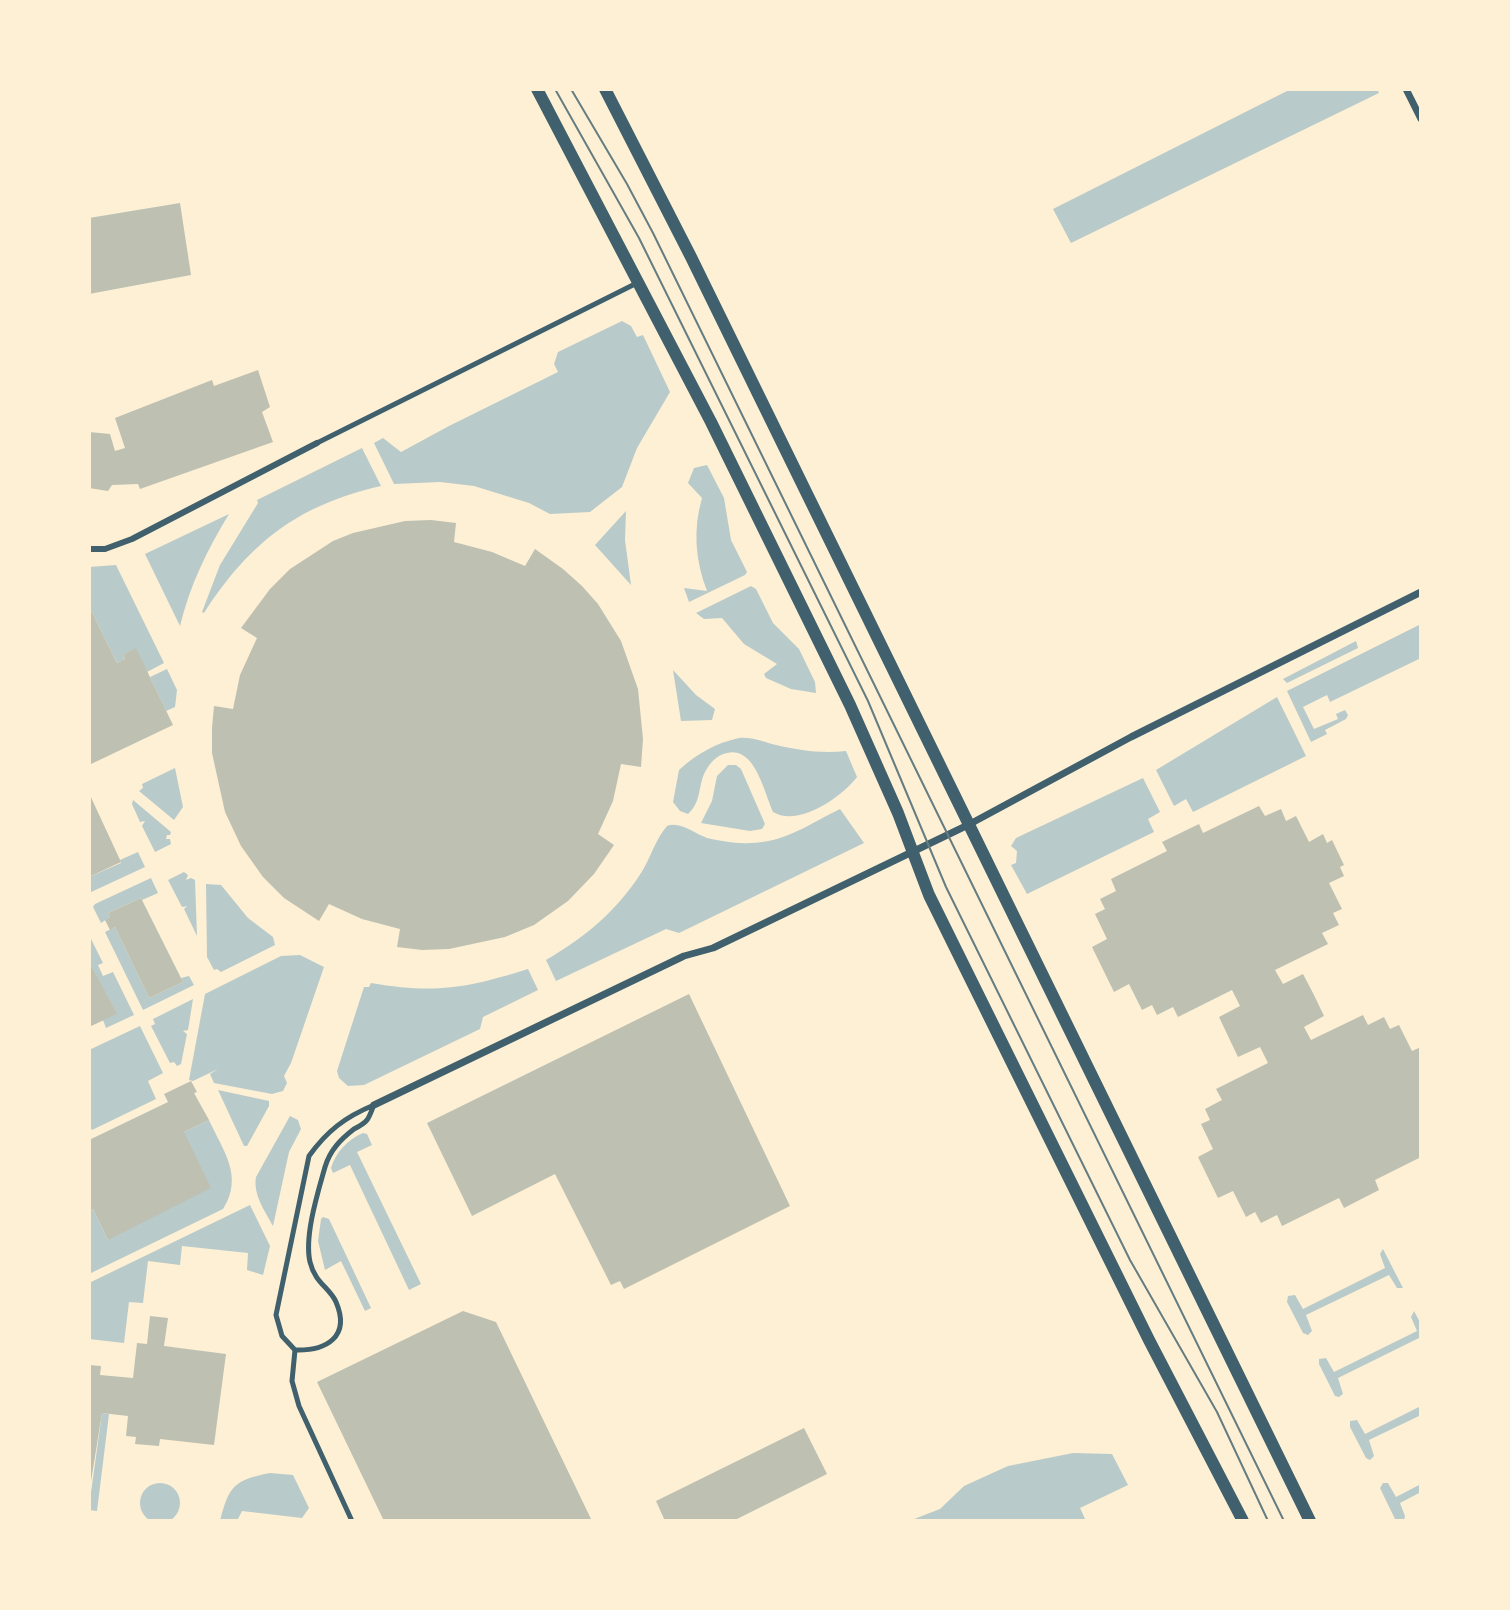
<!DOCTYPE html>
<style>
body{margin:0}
#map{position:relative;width:1510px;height:1610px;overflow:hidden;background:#fdf0d5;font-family:Signika,sans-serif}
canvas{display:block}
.frame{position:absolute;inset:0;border:91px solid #fdf0d5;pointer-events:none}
</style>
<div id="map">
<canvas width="1510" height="1610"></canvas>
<div class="frame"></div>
</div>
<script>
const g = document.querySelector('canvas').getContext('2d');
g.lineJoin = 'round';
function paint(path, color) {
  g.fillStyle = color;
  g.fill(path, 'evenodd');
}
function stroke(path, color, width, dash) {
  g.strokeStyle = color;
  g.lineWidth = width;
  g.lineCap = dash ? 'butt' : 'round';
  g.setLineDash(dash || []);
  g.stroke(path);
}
paint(new Path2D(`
 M1291 89H1377L1379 93 1071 243 1053 209Z
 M622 321 631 326 637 337 643 335 670 392 637 448 622 487 590 512 550 514 529 503 474 486 440 482 394 484 374 443 383 438 401 452 449 426 558 372 554 364 558 352Z
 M362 448 381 486C298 505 250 542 204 613L202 612 220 565 258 503 257 500Z
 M707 465 724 498 731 540 747 572 745 575 689 602 684 588 707 591C695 560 693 529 702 498L688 483 694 468Z
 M626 511 625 540 631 585 595 545Z
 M229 514C207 550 190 585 180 626L145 554Z
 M116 565 164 663 147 672 136 649 123 655 125 659 117 663 89 606V567Z
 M751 586 756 589 773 623 799 649 815 682 816 693 791 689 766 678 764 674 777 664 744 644 722 618 704 619 696 613Z
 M1421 624V658L1330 702 1327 695 1303 707 1314 729 1338 719 1336 714 1345 710 1348 715 1346 719 1325 730 1327 734 1311 742 1287 691Z
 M1356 641 1358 648 1287 683 1283 679Z
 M167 669 177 690 175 707 166 711 150 677Z
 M673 670 696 695 715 709 712 720 681 721Z
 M1277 697 1306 756 1193 812 1186 799 1174 806 1156 770Z
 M739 738C751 737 761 741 772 744 797 750 821 754 846 751L857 777C841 798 798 827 773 812 764 792 755 746 727 753 716 755 709 764 704 774 698 789 701 802 688 814L680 811 673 802 679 770C696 754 716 743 739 738Z
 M728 765H736L741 769 765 824 762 829 750 831 701 823 712 801 717 776Z
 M175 768 183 807 174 820 139 791 143 788 142 784Z
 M1143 778 1160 812 1148 819 1154 832 1027 894 1011 865 1016 863 1017 851 1011 846 1016 838Z
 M133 800 171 832 170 835H167L166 839H170L171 844 155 852 142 826 145 821 140 822 132 804Z
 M840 809 864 843 679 933 666 929 556 981 546 960C585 937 616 912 641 873 650 859 656 838 667 826 680 821 695 834 707 838 721 841 737 844 750 843 784 843 811 823 840 809Z
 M138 852 145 867 89 893V877L121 863 120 860Z
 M184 872 188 875 186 880 191 878 195 880 197 936 184 909 187 906 182 907 168 880Z
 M151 878 158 893 142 900 141 898 108 913 110 917 101 923 93 907 95 904Z
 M206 884 221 885 248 918 273 937 275 945 221 972 217 969 214 970 207 957Z
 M115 927 149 998 183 982 181 978 189 976 194 985 143 1010 105 932Z
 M89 935 103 963 98 965 103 976 113 972 134 1015 106 1028 103 1020 116 1014 89 961Z
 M300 955 324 967 291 1063 284 1076 287 1083 283 1091 272 1094 214 1083 210 1074 218 1069 193 1081 189 1080 205 994 281 956Z
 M528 969 538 990 483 1017 480 1029 364 1085 348 1086 339 1078 337 1071 364 987H369L371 983C434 994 468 988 528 969Z
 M193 999 188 1030 183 1031 187 1034 181 1064 177 1066 174 1062 170 1063 151 1026 155 1024 153 1019Z
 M140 1026 163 1073 148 1081 156 1099 92 1130 89 1125V1050Z
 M218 1090 269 1101V1106L247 1146H244Z
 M290 1116 298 1120 301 1129 289 1152 273 1226C265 1211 253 1195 256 1177Z
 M209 1120C223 1151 244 1176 223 1209L89 1274V1211L93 1209 108 1240 184 1132Z
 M363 1133 367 1134 372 1145 357 1152 421 1284 409 1290 350 1165 333 1173 331 1168C336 1152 347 1140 363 1133Z
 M250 1205 270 1246 263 1275 247 1270 248 1253 182 1246 180 1265 148 1261 143 1303 129 1302 124 1343 89 1339V1283Z
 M323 1217 329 1219 371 1308 365 1311 341 1261 325 1270 318 1241 321 1219Z
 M1383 1249 1403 1288H1397L1389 1275 1306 1315 1312 1331 1308 1335 1303 1333 1287 1302 1288 1296 1295 1295 1303 1309 1385 1268 1380 1254Z
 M1414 1311 1421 1324V1337L1338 1378 1343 1394 1339 1397 1335 1396 1319 1364V1359L1326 1358 1334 1372 1417 1331 1411 1317Z
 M1421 1406V1415L1369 1440 1374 1456 1370 1460 1366 1458 1350 1427V1421L1357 1420 1365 1434Z
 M102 1413 109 1414 97 1511 89 1510V1507Z
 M1073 1453 1112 1454 1128 1485 1080 1508 1086 1521H909L940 1509 964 1486 1008 1466Z
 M270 1473 293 1475 309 1508 302 1518 242 1511 237 1521H220C229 1486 234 1480 270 1473Z
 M140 1503a20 20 0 1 1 40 0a20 20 0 1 1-40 0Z
 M1383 1483H1388L1396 1497 1421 1484V1492L1400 1503 1405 1516 1404 1521 1395 1519 1380 1488Z`), '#b9caca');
paint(new Path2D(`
 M180 203 191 275 89 294V218Z
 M258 370 270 407 262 412 273 442 140 489 138 484 112 485 108 491 89 488V432L110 434 115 451 125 448 115 418 212 380 214 386Z
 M431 520 456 523 454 542 492 552 525 566 535 549 563 569 582 586 598 604 621 641 638 689 643 739 641 767 621 764 613 801 598 834 614 845 594 874 568 901 534 925 505 937 449 949 422 950 397 947 400 929 362 919 329 904 319 921 284 898 263 877 241 846 225 812 212 753V728L214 706 233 709 240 675 257 638 241 628 270 589 290 569 333 541 353 533 405 521Z
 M89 606 117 663 125 659 123 655 136 648 173 725 89 765Z
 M89 793 121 862 89 877Z
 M1259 806 1265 816 1281 809 1286 821 1296 816 1309 842 1323 834 1327 843 1332 840 1344 865 1340 867 1344 876 1329 883 1342 909 1333 913 1339 925 1322 933 1328 944 1275 970 1283 984 1303 974 1314 995 1324 1016 1304 1027 1311 1040 1363 1015 1368 1025 1384 1017 1390 1029 1399 1025 1412 1051 1421 1047V1157L1375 1180 1379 1190 1344 1208 1339 1198 1282 1226 1277 1215 1261 1223 1255 1212 1246 1217 1233 1191 1218 1198 1198 1157 1213 1149 1201 1124 1210 1120 1205 1109 1222 1100 1216 1089 1268 1063 1260 1047 1238 1057 1219 1017 1240 1006 1232 990 1178 1017 1173 1007 1157 1015 1152 1005 1142 1010 1129 984 1114 992 1092 947 1107 939 1095 914 1105 909 1100 899 1116 891 1111 879 1167 851 1162 842 1199 824 1203 833Z
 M141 898 183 982 149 998 115 927 110 930 105 920 110 917 108 913Z
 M89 961 117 1014 89 1027Z
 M689 994 790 1206 624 1289 620 1281 611 1285 555 1174 472 1216 427 1123Z
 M191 1081 197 1092 194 1093 209 1120 184 1132 211 1188 108 1240 93 1209 89 1211V1140L168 1102 164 1094Z
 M463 1311 496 1322 592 1521H384L317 1382Z
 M150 1316 168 1318 164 1346 226 1354 214 1445 160 1439 159 1446 135 1444 136 1437 126 1436 128 1416 102 1413 89 1494V1365L101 1366 100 1375 133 1378 137 1343 147 1344Z
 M804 1428 827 1474 733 1521H665L656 1501Z`), '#bec0b2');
stroke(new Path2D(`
 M317 443 637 283
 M374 1105C372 1109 370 1116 367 1120 364 1124 358 1127 354 1129 341 1139 330 1150 325 1167 318 1192 304 1236 310 1262 315 1283 330 1288 336 1302 351 1337 326 1351 295 1350L282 1336 276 1315 309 1156C327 1131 345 1117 374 1105Z
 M295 1350 292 1381 299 1406 352 1521`), '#3f606c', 5);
stroke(new Path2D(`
 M89 549H105L132 539 317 443`), '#3f606c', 6);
stroke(new Path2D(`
 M1406 89 1421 119
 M374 1105 684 956 713 948 968 825 1131 737 1421 592`), '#3f606c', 7);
stroke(new Path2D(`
 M537 89 711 422 850 705 898 813 929 895 1149 1340 1243 1521
 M605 89 691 257 1310 1521`), '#3f606c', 12);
stroke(new Path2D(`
 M555 89 639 238 868 701 946 887 1130 1260 1217 1412 1268 1521
 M571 89 627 184 653 233 1284 1521`), '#657d81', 2);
</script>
